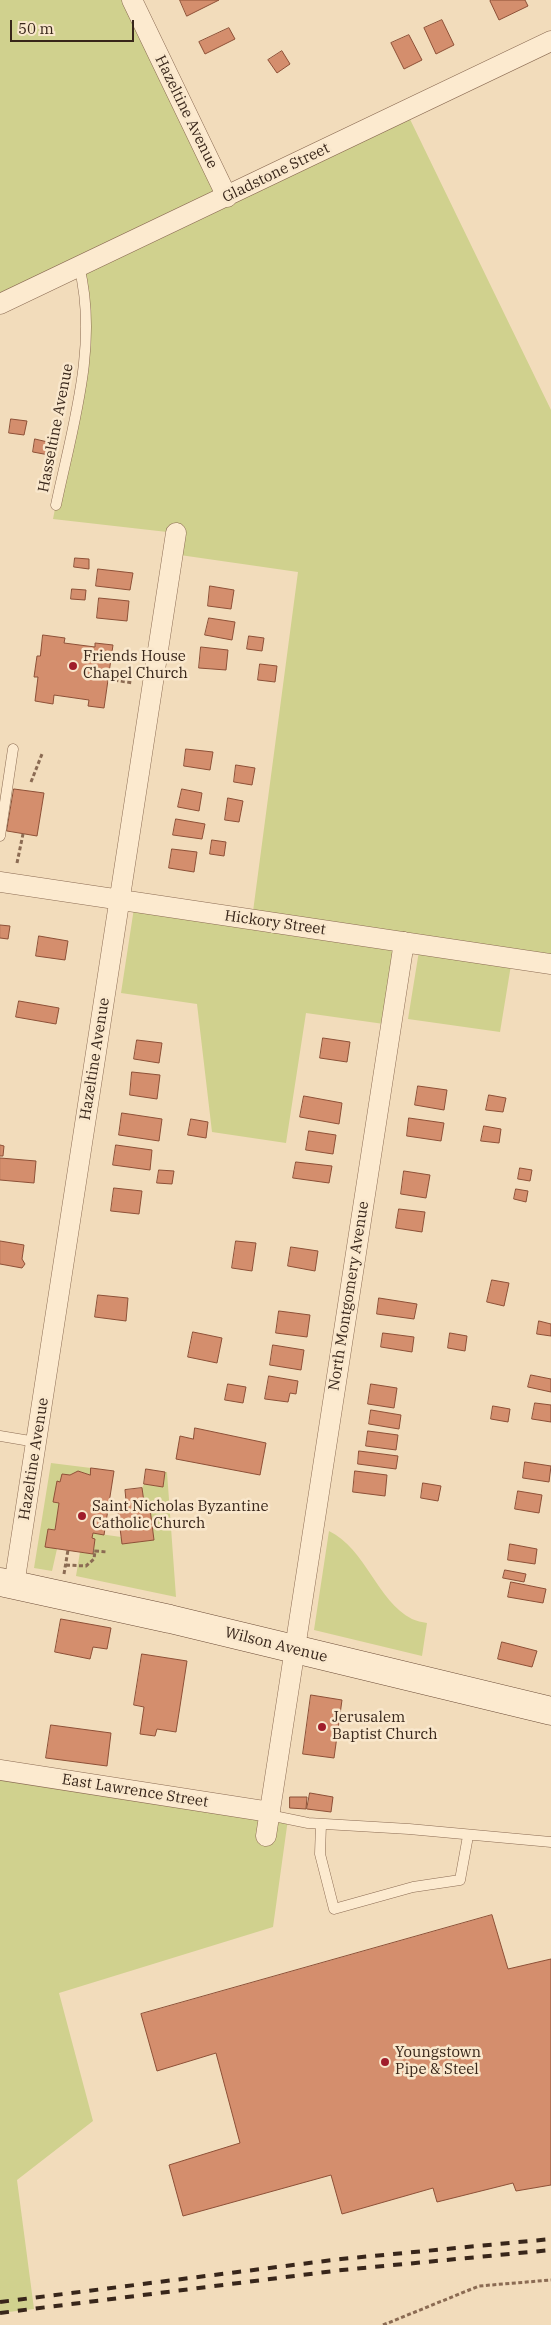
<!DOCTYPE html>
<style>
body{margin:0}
#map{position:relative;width:551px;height:2325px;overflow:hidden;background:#f2dcbb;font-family:"IBM Plex Serif",serif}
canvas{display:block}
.scale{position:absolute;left:10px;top:20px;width:124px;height:22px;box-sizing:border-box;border:2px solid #38261a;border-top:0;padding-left:6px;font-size:15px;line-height:18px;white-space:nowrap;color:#38261a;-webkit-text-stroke:4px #f9e7cc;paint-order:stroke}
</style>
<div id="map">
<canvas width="551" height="2325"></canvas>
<div class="scale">50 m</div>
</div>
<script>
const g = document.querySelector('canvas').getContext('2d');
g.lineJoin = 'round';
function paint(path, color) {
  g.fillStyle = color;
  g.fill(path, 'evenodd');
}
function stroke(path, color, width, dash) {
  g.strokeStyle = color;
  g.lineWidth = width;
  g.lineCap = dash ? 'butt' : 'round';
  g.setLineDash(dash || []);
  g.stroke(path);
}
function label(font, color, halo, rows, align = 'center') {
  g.font = font + ' "IBM Plex Serif",serif';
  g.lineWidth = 5;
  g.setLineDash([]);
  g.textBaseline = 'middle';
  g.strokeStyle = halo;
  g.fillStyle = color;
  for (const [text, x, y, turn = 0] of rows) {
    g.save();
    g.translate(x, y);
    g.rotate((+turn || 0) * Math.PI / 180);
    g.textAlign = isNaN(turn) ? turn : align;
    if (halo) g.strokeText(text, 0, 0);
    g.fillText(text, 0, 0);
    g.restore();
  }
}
paint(new Path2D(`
 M0 0H132L227 196 406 111 551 410V964L404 942 391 1025 306 1013 286 1143 212 1132 197 1004 121 993 134 908 252 919 298 572 173 554 176 533 53 519 84 360 79 267 0 304Z
 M419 951 511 965 500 1032 408 1019Z
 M51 1463 91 1468 90 1475 78 1471 70 1475 62 1474 60 1482H57L53 1502 59 1503 55 1530 48 1529 45 1546 57 1549 52 1571 34 1568Z
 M165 1472H167L176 1597 76 1576 80 1552 93 1554 95 1539 92 1538 93 1533 121 1537 122 1544 154 1540 149 1502H144L142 1488 144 1484 163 1487Z
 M329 1531C366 1549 377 1601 412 1619 416 1621 422 1622 427 1623L422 1656 314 1630Z
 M0 1770 288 1819 273 1927 59 1993 93 2121 17 2180 34 2309 0 2313Z`), '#d0d18e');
const building = new Path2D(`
 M180 0H219L187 16Z
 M492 0H525L528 6 499 20 490 1Z
 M442 20 454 45 436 54 424 28Z
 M229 28 235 39 205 54 199 42Z
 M409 35 422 60 404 69 391 43Z
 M282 51 290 64 277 73 268 60Z
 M11 419 27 421 24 435 9 433Z
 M35 439 52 443 49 455 33 452Z
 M75 558 89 559V569L74 567Z
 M98 569 133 573 130 590 96 586Z
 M210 586 234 590 231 609 208 606Z
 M72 589 86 590 85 600 71 599Z
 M99 598 129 601 127 621 97 618Z
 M209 618 235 622 232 640 205 635Z
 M43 635 65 638 64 643 95 647V643L113 645 104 708 88 706 89 700 54 695 53 704 35 701 38 677H34L37 656H40Z
 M249 636 264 638 262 651 247 649Z
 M201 647 228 650 226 670 199 668Z
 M260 664 277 666 275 682 258 680Z
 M186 749 213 752 210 770 184 766Z
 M236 765 255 768 252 785 234 782Z
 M14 789 44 793 37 836 7 831Z
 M182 789 202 793 199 811 178 807Z
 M228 798 243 801 239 822 225 820Z
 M176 819 205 824 202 839 173 835Z
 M212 840 226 842 224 856 210 854Z
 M172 849 197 852 194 872 169 868Z
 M0 925 10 926 8 939 0 938Z
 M39 936 68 941 65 960 36 956Z
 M19 1001 59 1008 56 1024 16 1017Z
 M323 1038 350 1042 347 1062 320 1058Z
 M137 1040 162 1043 159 1063 134 1059Z
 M132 1072 160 1075 157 1099 130 1095Z
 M418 1086 447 1090 444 1110 415 1105Z
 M489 1095 506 1098 503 1112 486 1110Z
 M304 1096 342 1103 339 1124 300 1117Z
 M122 1113 162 1119 159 1141 119 1135Z
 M409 1118 444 1123 441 1141 407 1136Z
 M191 1119 208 1122 206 1138 188 1135Z
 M484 1126 501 1129 499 1143 481 1141Z
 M309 1131 336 1135 333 1154 306 1150Z
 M0 1145 4 1146 3 1156H0Z
 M116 1145 152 1150 150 1170 113 1165Z
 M0 1158 36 1161 34 1183 0 1180Z
 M296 1162 332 1166 329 1183 293 1178Z
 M520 1168 532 1170 530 1181 518 1179Z
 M159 1170 174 1171 172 1184 157 1183Z
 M404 1171 430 1175 426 1198 401 1194Z
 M114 1188 142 1191 139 1214 111 1211Z
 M516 1189 528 1191 526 1202 514 1199Z
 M399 1209 425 1212 422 1232 396 1228Z
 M0 1241 24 1245 22 1259 25 1264 22 1268 0 1264Z
 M236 1241 256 1243 252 1271 232 1268Z
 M291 1247 318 1251 315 1271 288 1266Z
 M492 1280 509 1283 504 1306 487 1302Z
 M98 1295 128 1298 126 1321 95 1317Z
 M379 1298 417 1304 414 1319 377 1314Z
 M279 1311 310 1315 307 1337 276 1333Z
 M539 1321 551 1324V1336L537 1334Z
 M193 1332 222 1338 217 1363 188 1357Z
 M383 1333 414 1337 412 1352 381 1347Z
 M450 1333 467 1336 465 1351 448 1348Z
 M273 1345 304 1350 301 1370 270 1365Z
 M531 1375 551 1379V1392L528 1387Z
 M269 1376 298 1381 296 1394 290 1393 288 1402 265 1399Z
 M228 1384 246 1387 243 1403 225 1400Z
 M371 1384 397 1388 394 1408 368 1404Z
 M535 1403 551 1405V1422L532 1419Z
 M493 1406 510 1409 508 1422 491 1419Z
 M371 1410 401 1415 399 1429 369 1424Z
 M195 1428 266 1443 260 1475 176 1459 180 1436 193 1439Z
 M368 1431 398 1435 396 1450 366 1446Z
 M359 1451 398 1456 396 1469 358 1464Z
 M525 1462 551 1466 549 1482 523 1478Z
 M91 1468 114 1471 104 1535 93 1533 92 1538 95 1539 93 1554 45 1547 48 1529 55 1530 59 1503 53 1502 57 1481 60 1482 62 1474 70 1475 78 1471 90 1475Z
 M146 1469 165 1472 163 1487 144 1484Z
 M355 1471 387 1475 385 1496 353 1492Z
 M423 1483 441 1486 438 1501 421 1498Z
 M142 1488 144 1502 149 1501 154 1540 122 1544 118 1512 127 1511 125 1490Z
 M518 1491 542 1495 539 1513 515 1509Z
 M510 1544 537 1549 535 1564 508 1560Z
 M505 1570 526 1574 524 1582 503 1578Z
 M511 1582 546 1589 543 1603 508 1597Z
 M61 1619 111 1628 107 1649 93 1647 90 1659 55 1652Z
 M502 1642 537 1651 532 1667 498 1659Z
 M142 1654 187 1661 176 1732 157 1729 155 1736 140 1734 144 1707 134 1705Z
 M311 1695 342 1700 334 1758 303 1754Z
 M51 1725 111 1733 107 1766 46 1758Z
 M310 1793 333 1797 331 1812 307 1809Z
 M290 1797H307L306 1809 290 1808Z
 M492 1915 508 1969 551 1959V2185L516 2191 513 2183 437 2202 433 2188 342 2214 331 2175 183 2216 169 2165 240 2143 216 2053 157 2071 141 2014Z`);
paint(building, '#d48e6d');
stroke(building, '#8d5037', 1);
const service = new Path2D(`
 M56 505C72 428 99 345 79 266
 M0 836 13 749
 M0 1436 36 1442
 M269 1815 308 1823 409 1829 551 1842
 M321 1824 320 1854 334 1909 413 1887 460 1880 468 1836`);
const minor = new Path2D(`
 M132 0 227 197
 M0 304 551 41
 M0 882 551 964
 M14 1585 176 533
 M0 1770 270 1812
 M266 1836 404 942`);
const secondary = new Path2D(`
 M0 1582 170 1619 551 1711`);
stroke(service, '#8b6b53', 11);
stroke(minor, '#8b6b53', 21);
stroke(secondary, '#6c4c37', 29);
stroke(new Path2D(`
 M108 679 133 683
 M31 782 42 754
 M17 863 23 834
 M95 1551 107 1552
 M66 1565 86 1566 94 1559 95 1551H93
 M64 1574 68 1550
 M383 2325 479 2286 551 2280`), '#8b6b53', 3, [4, 2.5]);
stroke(service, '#fceacf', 10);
stroke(minor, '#fceacf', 20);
stroke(secondary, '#fceacf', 28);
stroke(new Path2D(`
 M0 2302 341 2259 551 2239
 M0 2313 342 2270 551 2250`), '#38261a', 4, [9, 9]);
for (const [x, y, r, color] of [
 [73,666,5,"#a01d2b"],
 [82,1516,5,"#a01d2b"],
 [322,1727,5,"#a01d2b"],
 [385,2062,5,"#a01d2b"]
]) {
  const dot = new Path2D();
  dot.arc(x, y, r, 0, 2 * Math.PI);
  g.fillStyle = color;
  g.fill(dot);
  stroke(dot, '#f9e7cc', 2);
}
label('15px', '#38261a', '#f9e7cc', [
 ["Hazeltine Avenue",186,112,64],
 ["Gladstone Street",276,173,-26],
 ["Hasseltine Avenue",56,428,-79],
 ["Hickory Street",275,923,8],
 ["Hazeltine Avenue",95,1059,-81],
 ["North Montgomery Avenue",349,1296,-81],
 ["Hazeltine Avenue",34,1459,-81],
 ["Wilson Avenue",276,1645,14],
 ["East Lawrence Street",135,1791,9]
]);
label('15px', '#38261a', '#f9e7cc', [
 ["Friends House",83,657],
 ["Chapel Church",83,674],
 ["Saint Nicholas Byzantine",92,1507],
 ["Catholic Church",92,1524],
 ["Jerusalem",332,1718],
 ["Baptist Church",332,1735],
 ["Youngstown",395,2053],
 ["Pipe & Steel",395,2070]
], 'left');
</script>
